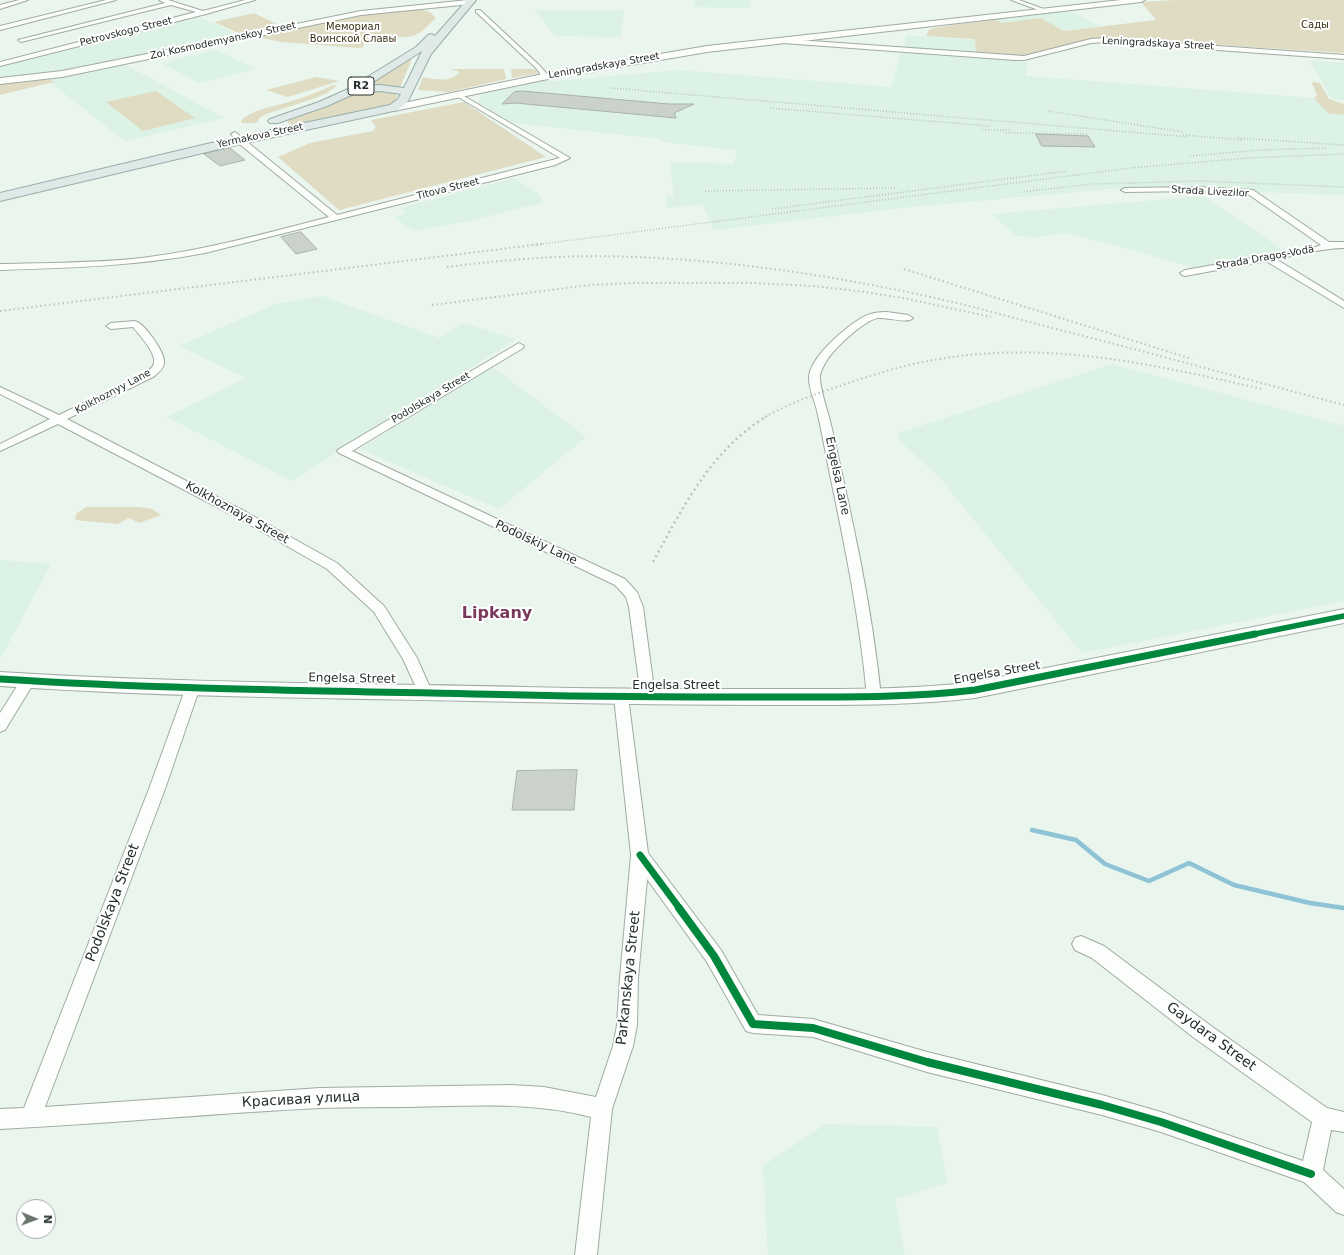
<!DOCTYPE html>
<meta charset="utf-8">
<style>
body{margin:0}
#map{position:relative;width:1344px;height:1255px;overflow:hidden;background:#e9f5ed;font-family:"DejaVu Sans",sans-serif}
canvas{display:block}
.north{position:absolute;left:16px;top:1199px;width:40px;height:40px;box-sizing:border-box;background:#fff;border:1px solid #a8acaa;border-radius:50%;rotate:91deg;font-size:11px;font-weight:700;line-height:16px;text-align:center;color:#26302a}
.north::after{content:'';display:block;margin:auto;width:14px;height:18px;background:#6a756e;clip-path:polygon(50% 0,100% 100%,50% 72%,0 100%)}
</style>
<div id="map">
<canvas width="1344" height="1255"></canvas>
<div class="north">N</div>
</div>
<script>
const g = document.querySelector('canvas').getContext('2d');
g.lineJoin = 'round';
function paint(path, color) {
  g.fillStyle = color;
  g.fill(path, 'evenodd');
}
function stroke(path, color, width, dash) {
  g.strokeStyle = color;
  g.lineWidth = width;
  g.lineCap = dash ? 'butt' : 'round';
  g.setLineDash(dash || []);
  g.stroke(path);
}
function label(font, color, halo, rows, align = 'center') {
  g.font = font + ' "DejaVu Sans",sans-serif';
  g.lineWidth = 4;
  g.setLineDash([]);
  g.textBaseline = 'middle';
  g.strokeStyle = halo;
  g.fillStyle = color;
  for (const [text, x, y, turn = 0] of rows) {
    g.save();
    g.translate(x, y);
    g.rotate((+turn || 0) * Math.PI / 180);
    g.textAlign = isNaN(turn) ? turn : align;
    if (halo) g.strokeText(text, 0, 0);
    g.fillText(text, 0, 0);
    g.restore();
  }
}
paint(new Path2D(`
 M694 0H750L751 8 694 7Z
 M535 10H624L621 37 555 36Z
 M1068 10 1100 26 1064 31 1041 18 1002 23 994 19Z
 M199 17 242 36 76 69 23 76 0 78V66Z
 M906 35 975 40 976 53 904 49Z
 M216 50 256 69 199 83 161 63Z
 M901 53 1028 62 1025 76 1314 98 1328 113 1344 115V195L1257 192 1242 188 1165 187 1111 189 910 207 714 230 702 204 668 208 666 196 674 197 670 162 733 164 738 150H724L725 149 663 142 662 139 513 123 479 103 481 94 483 93 542 81H557L677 70 891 87Z
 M1310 61 1344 63V100L1332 99Z
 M124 64 224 118 125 141 46 79Z
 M514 178 539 194 543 202 469 221 414 231 394 217 406 214 401 208Z
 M1204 196 1287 253 1194 268 1115 245 1066 233 1039 237 1016 236 992 214Z
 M322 296 439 338 464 323 516 339 292 481 167 417 246 378 179 346 276 304Z
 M1112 364 1344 426V601L1082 653 940 478 899 440V433Z
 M491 366 586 437 499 509 360 449Z
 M0 560 51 564 0 659Z
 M826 1124 937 1127 947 1183 895 1199 905 1255H768L763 1166Z`), '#dbf2e4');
paint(new Path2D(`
 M1176 0H1344V53L1106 38C1079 40 1055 51 1029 56 1012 58 993 54 976 53L975 40 973 39 926 36 929 30 934 28 994 19 1002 23 1041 18 1064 31 1156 20 1141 2Z
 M407 9H418L430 12 436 18C430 23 424 31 417 34 399 43 382 28 363 45L364 47 358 48 282 42 256 37 360 14Z
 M254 13 283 27 243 35 214 22Z
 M413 56 400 88 367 86 409 58Z
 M449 69H504L506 79 449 92 418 90 423 77C434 80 451 82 459 73L458 71Z
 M511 69H535L539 73 512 78Z
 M316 77 339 81 288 97 266 90Z
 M50 79 54 82 0 95V84Z
 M1314 82 1320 83 1329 99 1344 104V115L1328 113 1314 98 1317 95 1312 83Z
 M333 85 337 86 325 94 310 100 266 114 259 118 258 122 254 123H242L241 121C251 109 278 106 292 101 306 97 320 91 333 85Z
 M366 90 394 92 397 94 398 96 392 104 388 106 300 124 291 125 288 123V120L318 109 359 91Z
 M156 91 195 118 143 131 106 102Z
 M464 102 546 157 339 210 278 157 310 143 373 131 376 127 371 120Z
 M86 507H139L152 509 161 515 139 523 129 518 117 524 75 520 76 514Z`), '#dfdcc3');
stroke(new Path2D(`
 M1032 830 1076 840 1105 864 1149 881 1189 863 1234 885 1310 903 1344 908`), '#8ec2d5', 4.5);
const building = new Path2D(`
 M522 91 669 104H694L674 113 676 118 515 103 502 104 514 92Z
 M1036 134 1088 136 1095 147 1042 146Z
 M228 148H230L245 160 220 166 204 154Z
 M301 232 317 249 296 254 281 237Z
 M577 770 574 810H512L517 771Z`);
paint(building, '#cbd2ca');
stroke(building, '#abb2ab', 1);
const street = new Path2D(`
 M19 0H28L0 9V5Z
 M106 0H116L0 30V26Z
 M159 0H168L203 11 245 0H255L206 14 0 66V62L196 12 171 5 21 42 18 40 165 3Z
 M1011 0H1019L1049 11 1044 12Z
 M476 10H480L540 66 546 73 545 78H541L540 73 536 68 476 12Z
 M1105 38 1344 55V59L1105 42 1091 43 1024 60H1015L783 43 780 41 783 39 1024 56 1091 39Z
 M457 92 570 158 555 165 205 253C137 266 69 268 0 270V264C47 263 95 263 142 258 206 250 267 233 329 217L237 142 231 134 235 132 337 215 560 158 455 95V93Z
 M1197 187 1253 190 1329 242H1344V248C1323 248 1297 255 1276 259L1344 301V308L1266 261 1185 276 1182 275 1180 273 1185 270 1316 247 1321 245 1248 194 1197 191 1125 192 1121 190 1125 188Z
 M887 312 908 315 913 318C908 324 887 317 878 318 864 320 835 348 827 360 824 365 819 373 820 379 821 394 829 414 832 429 852 518 872 606 881 697L879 701 874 703 869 701 867 697C860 620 845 546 829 470 825 451 822 431 817 411 815 401 809 389 809 379 808 358 847 326 863 317 870 313 879 312 887 312Z
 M135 321C144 323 165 352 164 362 164 369 158 373 153 377L67 419 246 512 337 563 384 606 417 658 432 692 430 696 425 698 420 696 403 659 374 612 327 569 238 518 58 424 0 451V444L50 419 0 394V387L59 415 145 373C149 370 153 368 154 363 156 352 139 335 133 327L111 329 106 326 111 323Z
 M519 343 524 346 523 348 352 451 625 579 637 592 643 607 655 697 653 701 648 703 643 701 641 697 629 607 626 597 615 585 339 453 337 451 339 449Z
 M28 676 33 677 35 681 5 730 0 732V713L23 677Z
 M193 681 198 683 200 687 165 789 45 1107 320 1088 511 1085 544 1087 596 1097 613 1046 617 1025 620 978 631 855 614 697 616 693 621 691 626 693 628 697 648 853 721 950 758 1015 813 1019 927 1052 1102 1095 1161 1112 1303 1161 1312 1122 1193 1037 1092 958 1075 950 1072 944 1075 938 1081 936 1104 946 1207 1023 1327 1108 1344 1112V1132L1331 1130 1323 1170 1344 1189V1215L1336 1212 1304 1182 1161 1132 1102 1115 927 1072 813 1037 753 1033 746 1031 707 962 647 879 638 978 637 1025 633 1046 612 1109 597 1255H575L591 1117C529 1101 471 1106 407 1107 378 1107 349 1107 320 1108 213 1113 106 1124 0 1129V1109L24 1108 149 789 186 687 188 683Z`);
const secondary = new Path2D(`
 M468 0H474L475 2 471 4 361 15 62 77 0 84V78L62 71 361 11Z
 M1121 0H1145L1141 2 707 52 543 80 394 111 389 108 394 105 543 74 707 46Z
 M1344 609V623L975 698C908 706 841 705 774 705 691 705 608 704 524 702 350 698 174 698 0 686V672C174 683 350 683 524 687 608 689 691 689 774 689 841 689 908 690 975 682Z`);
const primary = new Path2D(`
 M467 0H476L431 54 408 101 398 110 228 147 0 201V193L228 139 390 105 398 99 401 94 380 91 356 93 327 106 278 123H270L268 121 270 119 319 102 348 89 416 47 428 35 431 34 435 36ZM422 51 404 88 380 85 367 86Z`);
stroke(street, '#a1aaa4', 2);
stroke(secondary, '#a1aaa4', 2);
stroke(primary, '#98aea9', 2);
paint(street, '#fcfefc');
paint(secondary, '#fcfefc');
paint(primary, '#dee9e8');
stroke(new Path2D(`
 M611 88 1188 137
 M770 108 989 126
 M1048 111 1183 132
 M982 130H1012
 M1005 133 1089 134
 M1183 135 1243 140
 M1238 138 1344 145
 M1190 156 1260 150 1326 148
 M705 191 895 188
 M1021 192 1093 184 1199 181 1344 187
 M772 209 1067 171
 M534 245 1130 168 1248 158 1344 154`), '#bec1bf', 1.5, [1, 2]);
stroke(new Path2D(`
 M447 267C509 259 572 254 635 257 739 261 842 277 944 300 983 309 1021 320 1060 330 1155 354 1249 380 1344 405
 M904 269 1192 359
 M432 305 590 285 633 283H754L814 286 865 292 908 299 991 317
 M0 311 542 244
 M765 417C795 400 828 390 860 379 878 374 895 368 913 364 1035 337 1143 362 1262 389`), '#bec1bf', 2, [1.5, 3]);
stroke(new Path2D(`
 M653 562C683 507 711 450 767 416`), '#bec1bf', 2.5, [2, 3.5]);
stroke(new Path2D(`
 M1250 635 1344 616`), '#00873e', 5.5);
stroke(new Path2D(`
 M0 679C174 690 350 691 524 695 608 697 691 697 774 697 841 697 908 698 975 690L1255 634
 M640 855 680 909`), '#00873e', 7);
stroke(new Path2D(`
 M679 908 714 956 753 1024 813 1028 927 1062 1102 1105 1161 1122 1311 1174`), '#00873e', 8);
label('10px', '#392f13', '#fff', [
 ["Сады",1315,25],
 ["Мемориал",353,27],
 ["Воинской Славы",353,39]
]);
label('10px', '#26302a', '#fff', [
 ["Petrovskogo Street",126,32,-14],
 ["Zoi Kosmodemyanskoy Street",223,41,-12],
 ["Leningradskaya Street",1158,44,3],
 ["Leningradskaya Street",604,66,-10],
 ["Yermakova Street",260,136,-12],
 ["Titova Street",448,189,-14],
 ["Strada Livezilor",1210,192,3],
 ["Strada Dragoş-Vodă",1265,258,-10],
 ["Kolkhoznyy Lane",113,392,-28],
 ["Podolskaya Street",431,398,-31]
]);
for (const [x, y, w] of [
 [361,86,26]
]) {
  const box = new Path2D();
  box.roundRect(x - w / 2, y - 9, w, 18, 3);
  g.fillStyle = '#fff';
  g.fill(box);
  stroke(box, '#26302a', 1);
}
label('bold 11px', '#26302a', null, [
 ["R2",361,86]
]);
label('12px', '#26302a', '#fff', [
 ["Engelsa Lane",837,476,78],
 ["Kolkhoznaya Street",237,513,29],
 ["Podolskiy Lane",536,543,25],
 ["Engelsa Street",997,673,-10],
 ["Engelsa Street",352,679,1],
 ["Engelsa Street",676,686]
]);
label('14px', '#26302a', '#fff', [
 ["Podolskaya Street",113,903,-69],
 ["Parkanskaya Street",629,978,-84],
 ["Gaydara Street",1211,1037,36],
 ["Красивая улица",301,1100,-3]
]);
label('bold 16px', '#78395d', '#fff', [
 ["Lipkany",497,614]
]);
</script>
